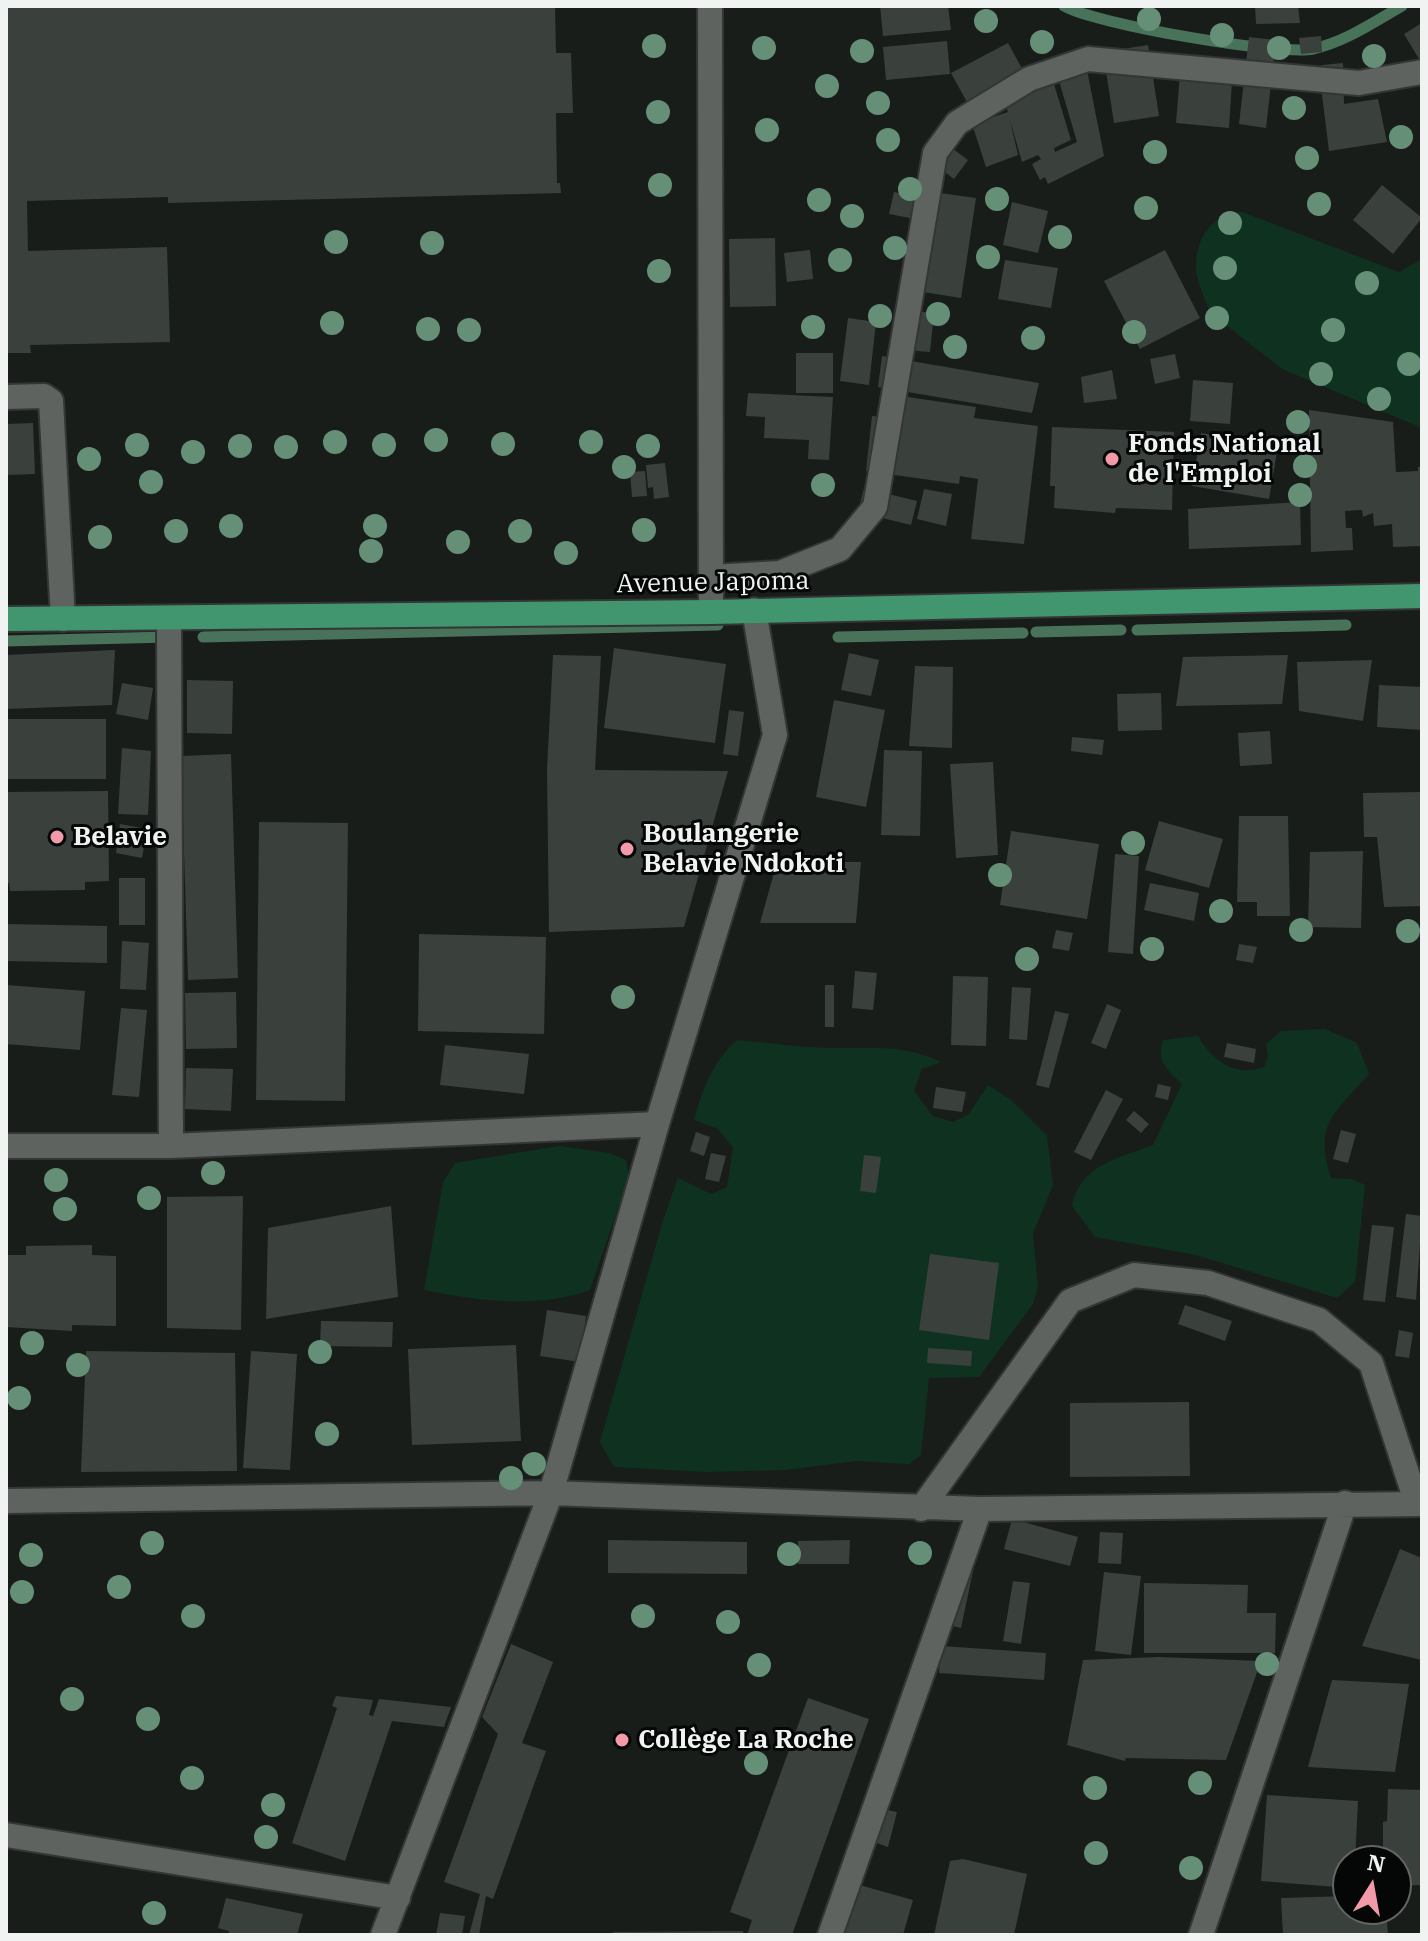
<!DOCTYPE html>
<meta charset="utf-8">
<style>
body{margin:0}
#map{position:relative;width:1428px;height:1941px;overflow:hidden;background:#181d1a;font-family:"IBM Plex Serif",serif}
canvas{display:block}
.frame{position:absolute;inset:0;border:8px solid #f0f3f1;pointer-events:none}
.north{position:absolute;left:1332px;top:1845px;width:80px;height:80px;box-sizing:border-box;background:#050706;border:2px solid #636564;border-radius:50%;rotate:11deg;font-size:22px;font-weight:700;line-height:32px;text-align:center;color:#f0f3f1}
.north::after{content:'';display:block;margin:auto;width:28px;height:36px;background:#f39aaa;clip-path:polygon(50% 0,100% 100%,50% 72%,0 100%)}
</style>
<div id="map">
<canvas width="1428" height="1941"></canvas>
<div class="frame"></div>
<div class="north">N</div>
</div>
<script>
const g = document.querySelector('canvas').getContext('2d');
g.lineJoin = 'round';
function paint(path, color) {
  g.fillStyle = color;
  g.fill(path, 'evenodd');
}
function stroke(path, color, width, dash) {
  g.strokeStyle = color;
  g.lineWidth = width;
  g.lineCap = dash ? 'butt' : 'round';
  g.setLineDash(dash || []);
  g.stroke(path);
}
function label(font, color, halo, rows, align = 'center') {
  g.font = font + ' "IBM Plex Serif",serif';
  g.lineWidth = 6;
  g.setLineDash([]);
  g.textBaseline = 'middle';
  g.strokeStyle = halo;
  g.fillStyle = color;
  for (const [text, x, y, turn = 0] of rows) {
    g.save();
    g.translate(x, y);
    g.rotate((+turn || 0) * Math.PI / 180);
    g.textAlign = isNaN(turn) ? turn : align;
    if (halo) g.strokeText(text, 0, 0);
    g.fillText(text, 0, 0);
    g.restore();
  }
}
paint(new Path2D(`
 M1242 212 1399 272 1422 259V428L1282 369 1217 318H1212C1207 303 1197 285 1196 269 1195 239 1212 213 1242 212Z
 M1325 1029 1357 1043 1369 1074C1334 1114 1314 1122 1331 1178L1352 1179 1365 1185 1355 1282 1337 1298 1196 1255 1095 1237 1072 1206C1080 1165 1119 1158 1153 1145L1182 1084C1167 1069 1156 1062 1163 1040L1198 1036C1212 1060 1235 1078 1264 1067L1268 1057 1266 1044 1281 1031Z
 M737 1040C770 1043 804 1048 837 1048 875 1048 906 1045 941 1062L922 1069 914 1091 933 1116 953 1122 968 1115 988 1085 1011 1100 1047 1136 1053 1185 1033 1233 1038 1287 1033 1304 979 1377 929 1378 921 1455 909 1464 857 1461 785 1470 706 1472 614 1467 600 1442 664 1217 678 1178 711 1194 727 1187 733 1148 718 1129 694 1120C703 1088 712 1063 737 1040Z
 M559 1146 609 1153 626 1160 629 1176 590 1290C537 1309 479 1301 424 1290L443 1182 455 1163Z`), '#0f3220');
stroke(new Path2D(`
 M1064 6C1095 24 1279 56 1313 49 1345 42 1374 22 1402 6
 M1137 630 1346 625
 M1036 632 1121 630
 M203 637 718 625
 M838 637 1023 633
 M6 641 169 637`), '#48725a', 11);
paint(new Path2D(`
 M6 6H555L556 53H571L573 113H556L557 183H560L561 193 168 203V197L27 201 28 251 167 247 170 342 30 345 31 353H6Z
 M880 6H948L951 30 883 36Z
 M1255 6H1298L1300 23 1256 24Z
 M1422 23V64L1404 34Z
 M1321 36 1322 52 1301 54 1299 38Z
 M1249 37 1276 40 1266 128 1239 124Z
 M947 41 950 74 886 80 883 47Z
 M1008 43 1025 74 968 104 951 73Z
 M1148 45 1159 116 1114 123 1103 52Z
 M1181 61 1233 66 1229 128 1176 123Z
 M1343 63 1344 104 1378 99 1387 142 1329 151 1321 87H1325L1322 65Z
 M1087 70 1104 156 1048 184 1045 177 1040 180 1032 164 1041 159 1038 155 1022 162 1010 120 1018 155 986 167 972 124 1008 112 1005 103 1053 81 1071 140 1054 148 1055 152 1077 142 1059 81Z
 M937 137 968 160 954 179 923 156Z
 M1382 185 1422 218 1393 254 1353 220Z
 M918 190 976 198 961 298 904 289Z
 M894 192 914 196 910 218 889 214Z
 M1012 202 1048 211 1038 253 1003 245Z
 M775 238 776 306 730 307 729 239Z
 M810 250 813 279 787 282 784 253Z
 M1165 250 1200 318 1140 349 1104 281Z
 M1005 260 1058 268 1051 308 998 299Z
 M896 309 934 313 930 352 893 349Z
 M848 318 876 322 869 385 840 381Z
 M796 353H833V393H796Z
 M1175 354 1180 378 1155 384 1150 359Z
 M882 356 1039 383 1032 413 878 387Z
 M1112 370 1117 399 1084 403 1081 377Z
 M1193 380 1233 383 1230 424 1190 421Z
 M748 393 833 397 829 460 808 459 809 440 764 438 765 417 746 416Z
 M894 395 976 407 974 418 1038 426 1024 544 971 539 978 479 960 476 959 484 866 471 872 416 883 417Z
 M1309 410 1393 422 1396 472 1418 471V467H1422V546L1393 547 1392 524 1374 526 1373 513 1363 517 1362 510 1345 511 1346 528H1352L1353 550 1311 552Z
 M33 423 35 474 6 475V424Z
 M1052 427 1174 432 1172 510 1116 508 1115 513 1054 508 1055 486H1050Z
 M1201 433 1278 446 1269 499 1192 486Z
 M665 463 669 497 654 499 653 487 648 488 646 465Z
 M645 471 647 496 632 497 630 472Z
 M864 488 917 501 911 525 858 512Z
 M924 489 952 494 946 526 917 519Z
 M1300 502 1301 545 1189 549 1188 509Z
 M614 648 726 664 715 743 604 728Z
 M115 650 112 705 6 709V655Z
 M849 653 879 660 871 696 841 690Z
 M553 655 601 656 595 770 728 771 684 927 549 932 547 769Z
 M1288 655 1282 704 1176 706 1183 657Z
 M1372 660 1363 721 1299 711 1297 662Z
 M915 666 953 667 952 748 909 746Z
 M187 680 233 681 232 734 187 733Z
 M122 683 153 688 148 720 116 714Z
 M1379 685 1422 687V730L1377 727Z
 M1161 693 1162 730 1118 731 1117 694Z
 M834 700 885 710 866 807 816 797Z
 M729 710 744 712 738 756 723 754Z
 M6 719H106V779H6Z
 M1270 731 1272 764 1240 766 1238 733Z
 M1072 737 1104 740 1102 755 1071 751Z
 M122 748 151 751 148 815 118 814Z
 M884 750 922 751 920 836 881 835Z
 M231 754 238 978 188 980 181 756Z
 M993 762 998 855 956 858 950 764Z
 M108 791 109 881 85 882V890L10 891 9 883H6V792Z
 M1422 792V906L1384 907 1377 837H1364L1363 793Z
 M1239 816H1288L1290 916H1257V902H1237Z
 M1159 821 1223 839 1209 888 1145 870Z
 M259 822 348 823 345 1101 256 1100Z
 M120 824 147 829 142 858 116 853Z
 M1011 831 1099 844 1087 919 1000 905Z
 M1363 851 1361 928 1308 927 1310 852Z
 M1115 854 1139 856 1133 954 1108 952Z
 M777 862H861L856 923H760Z
 M119 878H145V925H119Z
 M1150 883 1199 893 1194 921 1144 910Z
 M6 924 107 926V963L6 961Z
 M1056 930 1073 933 1069 951 1052 948Z
 M419 934 546 937 544 1034 418 1031Z
 M122 941 149 943 146 990 120 989Z
 M1239 944 1257 947 1253 963 1236 960Z
 M855 971 877 973 873 1010 852 1008Z
 M953 976 988 977 986 1046 951 1045Z
 M6 985 85 991 80 1050 6 1044Z
 M825 985H834V1027H825Z
 M1012 987 1031 988 1027 1040 1009 1039Z
 M236 992 237 1048 186 1049 185 993Z
 M1107 1004 1121 1010 1106 1049 1091 1043Z
 M121 1008 147 1010 139 1097 112 1095Z
 M1055 1011 1069 1014 1049 1088 1036 1085Z
 M1227 1043 1256 1049 1254 1063 1224 1057Z
 M445 1045 529 1054 524 1094 440 1085Z
 M186 1068 233 1069 231 1111 185 1109Z
 M1158 1084 1171 1087 1168 1100 1155 1097Z
 M936 1087 966 1092 962 1112 933 1108Z
 M1106 1090 1123 1099 1091 1160 1074 1152Z
 M1134 1111 1149 1124 1141 1133 1126 1120Z
 M1341 1130 1356 1134 1348 1163 1333 1159Z
 M696 1132 710 1137 704 1156 690 1151Z
 M711 1153 726 1156 719 1182 705 1179Z
 M864 1155 881 1157 876 1193 860 1191Z
 M243 1196 241 1330 167 1328V1197Z
 M391 1206 398 1297 266 1319 268 1228Z
 M1406 1214 1422 1216 1416 1300 1396 1297Z
 M1372 1225 1394 1227 1385 1302 1363 1300Z
 M92 1245V1255L116 1256V1326L72 1325V1331L6 1327V1255H26V1246Z
 M930 1254 999 1263 989 1340 919 1330Z
 M1185 1305 1232 1321 1225 1341 1178 1324Z
 M547 1310 586 1316 580 1362 540 1356Z
 M321 1321 393 1322 392 1347 320 1346Z
 M1399 1330 1413 1333 1409 1358 1395 1356Z
 M516 1345 521 1441 412 1445 408 1349Z
 M928 1348 972 1351 971 1366 927 1363Z
 M86 1351 235 1353 237 1471 81 1472Z
 M251 1351 297 1354 290 1470 243 1468Z
 M1189 1402 1190 1476 1070 1477V1403Z
 M1012 1519 1078 1537 1070 1566 1004 1549Z
 M1100 1532 1123 1533 1121 1564 1098 1563Z
 M608 1540 747 1542V1574L608 1573Z
 M850 1540 849 1564H798V1541Z
 M1400 1549 1422 1558V1660L1362 1646Z
 M965 1569 973 1571 961 1628 953 1626Z
 M1104 1572 1141 1576 1131 1655 1095 1651Z
 M1013 1581 1030 1583 1021 1644 1003 1641Z
 M1144 1583 1248 1585 1247 1613H1276L1275 1653H1144Z
 M511 1644 553 1662 522 1743 546 1751 493 1899 486 1896 479 1935H469L480 1894 444 1882 498 1734 482 1717Z
 M941 1646 1046 1653 1044 1680 939 1673Z
 M1159 1657 1261 1661 1226 1760 1126 1758 1125 1761 1067 1745 1083 1660Z
 M1332 1680 1409 1684 1395 1772 1308 1767Z
 M336 1696 373 1700 369 1715 373 1716 379 1699 451 1707 444 1727 392 1721 345 1861 292 1843 337 1708 332 1706Z
 M808 1698 869 1719 792 1935H747L752 1920 730 1912Z
 M1388 1789 1422 1790V1885L1396 1886V1861H1387V1854H1383V1822L1387 1821Z
 M1267 1795 1358 1801 1355 1861H1348V1888L1261 1881Z
 M883 1809 897 1812 888 1847 874 1842Z
 M963 1859 1027 1874 1014 1935H934L950 1861Z
 M856 1884 913 1900 903 1935H842Z
 M1348 1896V1909H1386L1388 1935H1283L1281 1898Z
 M226 1898 303 1914 297 1935H228L229 1931 218 1928Z
 M440 1913 465 1916 462 1935H436Z
 M743 1931V1935H613V1932Z`), '#3a403c');
const minor = new Path2D(`
 M710 6 711 612
 M6 397 44 396 51 401 63 619
 M711 577 780 573 840 549 875 507 935 153 957 123 1029 79 1088 59 1359 83 1422 72
 M169 620 171 1146
 M6 1146H171L657 1124
 M6 1501 551 1493 980 1509 1422 1504
 M921 1509 1070 1301 1134 1275 1208 1283 1319 1320 1371 1363 1417 1504
 M6 1835 398 1898
 M383 1935 551 1493 657 1124 775 735 754 610
 M830 1935 980 1509
 M1201 1935 1345 1503`);
const major = new Path2D(`
 M6 619 711 612 1422 596`);
stroke(minor, '#333634', 28);
stroke(major, '#333634', 28);
stroke(minor, '#5e6360', 24);
stroke(major, '#41966f', 24);
g.fillStyle = '#668f77';
for (const [x, y] of [
 [1149,19],
 [986,21],
 [1222,35],
 [1042,42],
 [654,46],
 [764,48],
 [1279,48],
 [862,51],
 [1374,56],
 [827,86],
 [878,103],
 [1294,108],
 [658,112],
 [767,130],
 [1401,137],
 [888,140],
 [1155,152],
 [1307,158],
 [660,185],
 [910,189],
 [997,199],
 [819,200],
 [1319,204],
 [1146,208],
 [852,216],
 [1230,223],
 [1060,237],
 [336,242],
 [432,243],
 [895,248],
 [988,257],
 [840,260],
 [1225,268],
 [659,271],
 [1367,283],
 [938,314],
 [880,316],
 [1217,318],
 [332,323],
 [813,327],
 [428,329],
 [469,330],
 [1333,330],
 [1134,332],
 [1033,338],
 [955,347],
 [1409,364],
 [1321,374],
 [1379,399],
 [1298,422],
 [436,440],
 [335,442],
 [591,442],
 [503,444],
 [137,445],
 [384,445],
 [240,446],
 [648,446],
 [286,447],
 [193,452],
 [89,459],
 [1305,466],
 [624,467],
 [151,482],
 [823,485],
 [1300,495],
 [231,526],
 [375,526],
 [644,530],
 [176,531],
 [520,531],
 [100,537],
 [458,542],
 [371,551],
 [566,553],
 [1133,843],
 [1000,875],
 [1221,911],
 [1301,930],
 [1408,931],
 [1152,949],
 [1027,959],
 [623,997],
 [213,1173],
 [56,1180],
 [149,1198],
 [65,1209],
 [32,1343],
 [320,1352],
 [78,1365],
 [19,1398],
 [327,1434],
 [534,1464],
 [511,1478],
 [152,1543],
 [920,1553],
 [789,1554],
 [31,1555],
 [119,1587],
 [22,1592],
 [193,1616],
 [643,1616],
 [728,1622],
 [1267,1664],
 [759,1665],
 [72,1699],
 [148,1719],
 [756,1763],
 [192,1778],
 [1200,1783],
 [1095,1788],
 [273,1805],
 [266,1837],
 [1096,1853],
 [1191,1868],
 [154,1913]
]) {
  g.beginPath();
  g.arc(x, y, 12, 0, 2 * Math.PI);
  g.fill();
}
for (const [x, y, r, color] of [
 [1112,459,8,"#f39aaa"],
 [57,837,8,"#f39aaa"],
 [627,849,8,"#f39aaa"],
 [622,1740,8,"#f39aaa"]
]) {
  const dot = new Path2D();
  dot.arc(x, y, r, 0, 2 * Math.PI);
  g.fillStyle = color;
  g.fill(dot);
  stroke(dot, '#050706', 3);
}
label('bold 26px', '#f0f3f1', '#050706', [
 ["Fonds National",1128,444],
 ["de l'Emploi",1128,474],
 ["Boulangerie",643,834],
 ["Belavie Ndokoti",643,864],
 ["Belavie",73,837],
 ["Collège La Roche",638,1740]
], 'left');
label('26px', '#f0f3f1', '#050706', [
 ["Avenue Japoma",713,583,-1]
]);
</script>
